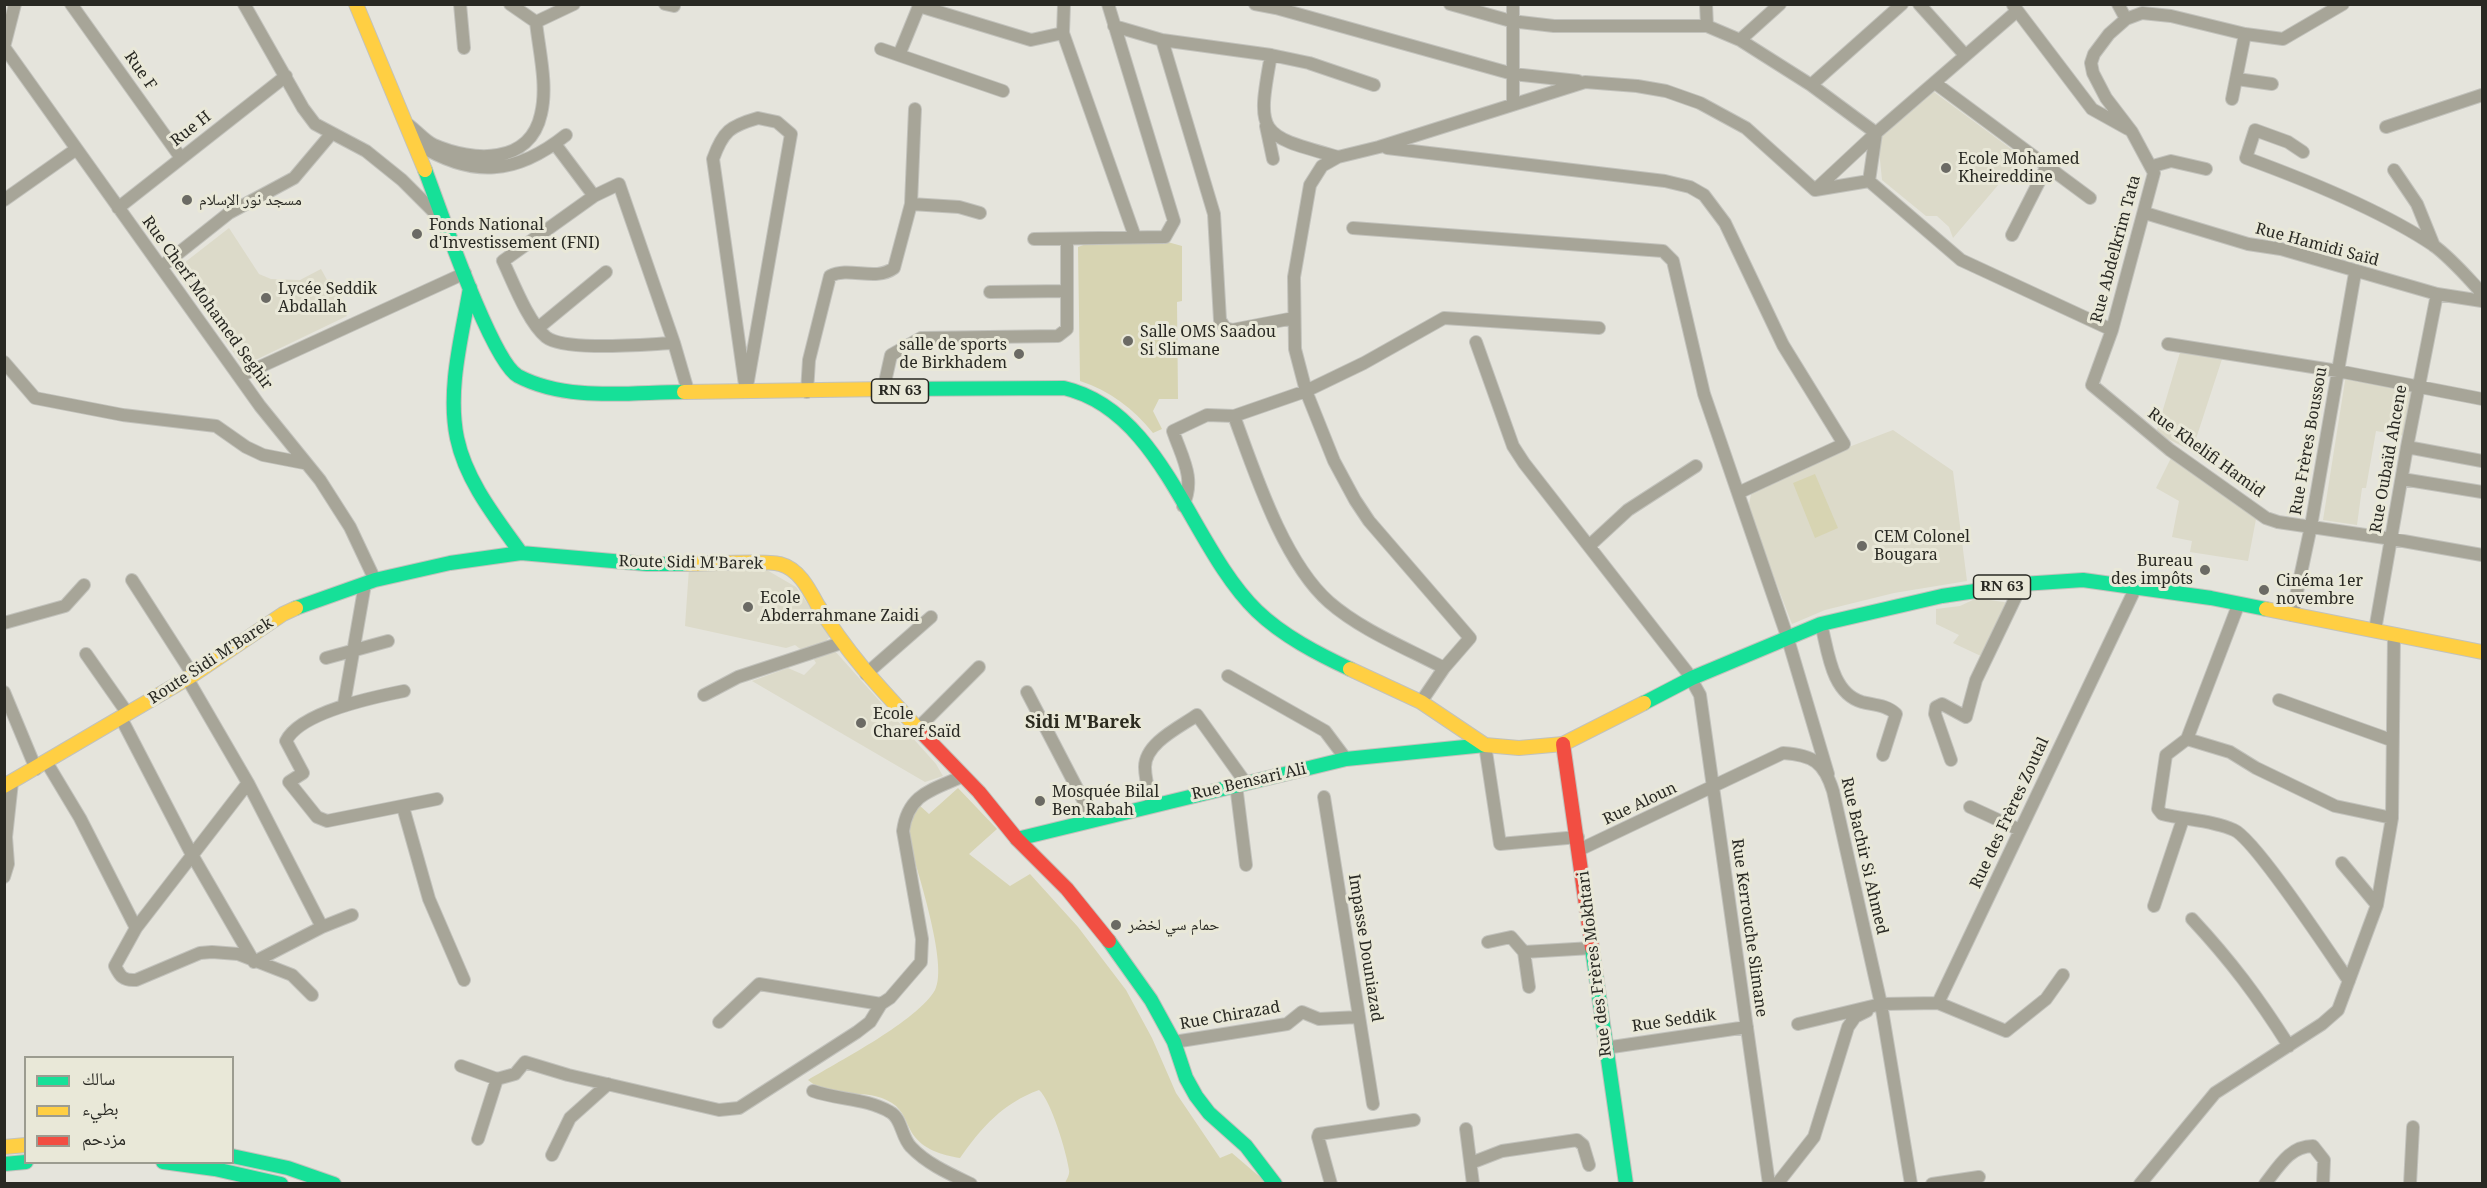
<!DOCTYPE html>
<meta charset="utf-8">
<style>
body{margin:0}
#map{position:relative;width:2487px;height:1188px;overflow:hidden;background:#e5e4dc;font-family:"Noto Serif","Noto Naskh Arabic",serif}
canvas{display:block}
.frame{position:absolute;inset:0;border:6px solid #292923;pointer-events:none}
.legend{position:absolute;left:24px;top:1056px;width:210px;height:108px;box-sizing:border-box;background:#e9e8d8;border:2px solid #9c9c90;margin:0;padding:8px 10px;list-style:none;font-size:18px;color:#292923}
.legend li{display:flex;align-items:center;gap:12px;height:30px}
.legend b{width:30px;border:2px solid #9c9c90}
</style>
<div id="map">
<canvas width="2487" height="1188"></canvas>
<div class="frame"></div>
<ul class="legend">
<li><b style="height:8px;background:#16e098"></b>سالك</li>
<li><b style="height:8px;background:#ffcf43"></b>بطيء</li>
<li><b style="height:8px;background:#f24e42"></b>مزدحم</li>
</ul>
</div>
<script>
const g = document.querySelector('canvas').getContext('2d');
g.lineJoin = 'round';
function paint(path, color) {
  g.fillStyle = color;
  g.fill(path, 'evenodd');
}
function stroke(path, color, width, dash) {
  g.strokeStyle = color;
  g.lineWidth = width;
  g.lineCap = dash ? 'butt' : 'round';
  g.setLineDash(dash || []);
  g.stroke(path);
}
function label(font, color, halo, rows, align = 'center') {
  g.font = font + ' "Noto Serif","Noto Naskh Arabic",serif';
  g.lineWidth = 6;
  g.setLineDash([]);
  g.textBaseline = 'middle';
  g.strokeStyle = halo;
  g.fillStyle = color;
  for (const [text, x, y, turn = 0] of rows) {
    g.save();
    g.translate(x, y);
    g.rotate((+turn || 0) * Math.PI / 180);
    g.textAlign = isNaN(turn) ? turn : align;
    if (halo) g.strokeText(text, 0, 0);
    g.fillText(text, 0, 0);
    g.restore();
  }
}
paint(new Path2D(`
 M1934 92 2022 157 1953 238 1949 227 1937 216H1926L1882 180 1878 140Z
 M229 228 259 274 271 279 300 280 321 269 347 316 243 366 175 270Z
 M2181 349 2223 356 2192 451 2156 433Z
 M2346 375 2414 388 2405 436 2376 431 2366 488H2362L2357 525 2323 520Z
 M1893 430 1953 471 1967 581 1894 593 1825 610 1792 624 1748 510 1753 484Z
 M2172 456 2256 519 2248 561 2190 552 2192 541 2172 537 2179 501 2156 488Z
 M689 568 765 569 796 587 830 636 823 645 807 654 795 645 786 648 685 626Z
 M1977 598 2010 603 1983 657 1953 643 1959 635 1936 624V609L1960 606Z
 M834 650 936 764 943 776 925 782 752 681 788 668 804 675 816 663 813 658Z`), '#dcdac9');
paint(new Path2D(`
 M1164 241 1182 246V301L1177 302 1178 399H1159L1153 411 1162 429 1153 433C1133 408 1110 391 1080 381L1078 247 1089 243Z
 M1815 474 1838 528 1815 538 1793 483Z
 M958 788 997 829 969 854 1010 886 1030 874 1078 927 1126 990 1152 1038 1176 1093 1220 1158 1232 1153 1267 1183H1065C1067 1179 1070 1174 1069 1170 1067 1154 1051 1100 1039 1090 1003 1103 981 1128 960 1158 942 1155 923 1150 912 1133 905 1121 904 1111 892 1103 866 1086 834 1102 808 1080 841 1060 917 1021 935 990 949 965 916 867 908 838L910 820 919 805 929 814Z`), '#d7d4b2');
const street = new Path2D(`
 M15 4 4 47 260 406 320 480 350 527 375 580
 M71 4 181 158
 M244 4 303 108 315 124 366 151 402 180 439 217
 M460 4 464 48
 M665 4 674 6
 M1064 4 1063 33 1135 237
 M1255 4 1276 8 1513 74 1578 81
 M1450 4 1511 21 1554 26H1707L1740 40 1811 85 1876 133 2017 11
 M1706 4 1707 26
 M1919 4 1965 55
 M2118 4 2126 19
 M2343 4 2283 39 2245 34 2171 16 2142 13 2126 19 2109 34 2094 54 2091 63 2093 73 2106 98 2132 132 2154 173 2112 330 2092 385 2170 450 2266 518 2278 522 2392 539 2482 555
 M2013 5 2092 109 2128 129
 M536 22 574 4
 M1114 26 1162 40 1271 55 1309 63 1374 85
 M1162 40 1214 214 1220 320 1225 328 1232 330 1294 318
 M1740 40 1780 4
 M881 49 1003 91
 M899 55 919 6 1031 40 1063 33
 M1271 55C1256 136 1259 135 1338 157
 M2237 79 2272 84
 M1935 83 2090 198
 M1811 85 1902 4
 M2232 99 2245 34
 M1513 104V4
 M758 118 777 122 791 134 746 392 713 159C723 131 730 126 758 118Z
 M409 125C417 131 425 141 434 145 473 162 530 165 541 114 548 85 539 51 536 22L510 4
 M1266 126 1273 159
 M2386 127 2482 95
 M555 144 594 196
 M419 145C473 178 516 175 566 135
 M1387 148 1665 181 1690 187 1704 195 1725 223 1783 345 1844 444 1738 493
 M2303 152 2288 142 2255 130 2246 158C2306 180 2381 210 2433 245 2451 258 2467 277 2482 293
 M2153 166 2171 161 2206 169
 M2394 170 2417 204 2434 246
 M1869 181 1876 133
 M1815 190 1869 181 1961 260 2112 330
 M1815 190 1876 133
 M4 200 75 150
 M911 204 959 207 980 213
 M118 208 286 76
 M2145 213 2248 244 2281 249 2437 294 2482 301
 M1353 228 1663 251 1673 261 1704 394 1787 636 1828 774
 M2012 235 2046 168
 M1034 239 1165 237 1174 221 1108 4
 M161 267 229 213 294 178 332 133
 M990 292 1066 291
 M538 328 606 272
 M1599 328 1444 318 1364 363 1306 391 1295 349 1294 277 1310 185 1322 166 1338 157 1379 147 1585 82 1637 86 1666 91 1700 103 1746 128 1815 190
 M1476 342 1513 446 1524 463 1687 672 1700 695 1769 1184
 M674 343C647 344 565 352 546 337 528 322 513 282 503 261L594 196 619 184 674 343 688 391
 M2168 344 2338 371 2482 399
 M4 362 35 398 123 415 216 426 246 447 263 455 304 463
 M240 376 465 273
 M883 391 891 355 921 338 1058 336 1067 329V239
 M807 392 809 360 830 276C850 266 875 282 894 268L911 204 915 109
 M1234 416C1255 473 1283 561 1329 602 1361 630 1406 648 1444 668
 M2407 447 2482 461
 M2402 479 2482 492
 M1183 506C1196 478 1182 458 1173 431L1207 415 1234 416 1306 391 1334 461 1355 500 1369 521 1470 638 1444 668 1421 702
 M1589 546 1628 510 1696 466
 M132 580 193 675
 M2239 603 2187 739 2230 752 2256 768 2335 806 2392 818
 M2292 615 2311 526 2355 273
 M4 623 65 606 84 585
 M1821 624C1828 650 1831 693 1862 702 1874 705 1887 705 1896 714L1883 755
 M2375 630 2407 447 2437 294
 M86 654 128 714
 M326 658 388 641
 M866 674 931 617
 M1228 676 1325 731 1346 759
 M404 691C374 697 300 712 286 741L303 773 289 782 317 817 327 821 437 799
 M4 692 36 769
 M1027 692 1093 819
 M704 695 738 677 841 643
 M2279 700 2391 740
 M344 704 365 584
 M121 718 191 853 254 962 322 927 248 783 187 678
 M917 729 979 667
 M2187 739 2166 755 2158 809 2162 814C2186 820 2212 820 2234 830 2255 839 2331 955 2349 981
 M1485 745 1500 844 1578 837
 M1951 760 1935 714 1936 707 1942 704 1966 717 1976 680 2022 584
 M47 763 80 818 136 928
 M248 783 136 928 115 966C120 976 123 981 136 980L200 953 212 952 238 954 292 975 312 995
 M1236 785 1246 865
 M1324 797 1373 1104
 M1152 805C1149 793 1145 779 1145 767 1145 743 1180 727 1197 715L1245 782
 M403 807 429 899 464 980
 M1970 807 2020 830
 M1581 849 1783 753C1813 755 1824 762 1833 791L1881 1004 1911 1184
 M2342 863 2377 905
 M4 877 8 864 6 837 12 782
 M2154 906 2183 819
 M2192 919C2231 961 2258 997 2289 1046
 M322 927 352 915
 M1488 942 1511 937 1524 952 1529 987
 M1524 952 1592 948
 M1938 1003 2006 1031 2046 999 2063 975
 M719 1022 759 984 881 1004
 M1798 1024 1881 1004 1938 1003 2136 587
 M1174 1042 1287 1024 1302 1012 1319 1019 1359 1017
 M1605 1048 1747 1027
 M461 1066 497 1079
 M813 1091C838 1100 866 1098 890 1112 902 1118 901 1137 911 1147 927 1164 950 1174 971 1184
 M1466 1129 1473 1184
 M478 1139 497 1079 515 1074 525 1062 568 1075 719 1110 739 1108 857 1032 870 1022 881 1004 890 998 921 962 922 939 903 831C908 794 932 790 963 776
 M552 1155 570 1118 608 1084
 M1471 1163 1502 1151 1577 1140 1583 1145 1589 1165
 M1331 1184 1318 1137 1319 1134 1414 1120
 M1777 1184 1814 1137 1848 1027 1855 1017 1867 1011
 M1932 1184 1979 1177
 M2140 1184 2215 1093 2322 1024 2338 1010 2377 905 2392 818 2394 634
 M2265 1184C2279 1166 2290 1146 2313 1146L2324 1160 2323 1184
 M2410 1184 2413 1127`);
const fast = new Path2D(`
 M425 170C439 206 491 361 518 376 567 402 631 392 684 392
 M470 288C462 336 447 389 457 438 466 481 496 518 521 553
 M888 389 1064 388C1163 411 1190 546 1257 611 1283 636 1318 654 1350 669
 M296 608 375 580 450 563 521 553 647 564H688
 M1644 703 1692 678 1821 624 1942 596 2022 584 2083 580 2211 598 2266 609
 M1017 839 1346 759 1485 745
 M1109 941 1151 1000 1174 1042 1186 1078 1196 1096 1209 1113 1246 1146 1275 1184
 M1592 948 1626 1184
 M232 1156 288 1168 334 1184
 M163 1162 215 1169 281 1184
 M4 1164 26 1162`);
const slow = new Path2D(`
 M356 4 425 170
 M684 392 888 389
 M688 564C708 564 764 560 780 564 799 569 809 589 817 604 849 656 880 688 921 732
 M2266 609 2482 652
 M1350 669 1421 702 1485 745 1519 748 1563 744 1644 703
 M4 786 193 675 283 614 296 608
 M4 1147 26 1145`);
const jam = new Path2D(`
 M921 732 979 792 1017 839 1067 889 1109 941
 M1563 744 1592 948`);
stroke(street, '#c2c2bc', 14);
stroke(fast, '#c2c2bc', 16);
stroke(slow, '#c2c2bc', 16);
stroke(jam, '#c2c2bc', 16);
stroke(street, '#a7a598', 12);
stroke(fast, '#16e098', 14);
stroke(slow, '#ffcf43', 14);
stroke(jam, '#f24e42', 14);
for (const [x, y, r, color] of [
 [1946,168,6,"#6b6a64"],
 [187,200,6,"#6b6a64"],
 [417,234,6,"#6b6a64"],
 [266,298,6,"#6b6a64"],
 [1128,341,6,"#6b6a64"],
 [1019,354,6,"#6b6a64"],
 [1862,546,6,"#6b6a64"],
 [2205,570,6,"#6b6a64"],
 [2264,590,6,"#6b6a64"],
 [748,607,6,"#6b6a64"],
 [861,723,6,"#6b6a64"],
 [1040,801,6,"#6b6a64"],
 [1116,925,6,"#6b6a64"]
]) {
  const dot = new Path2D();
  dot.arc(x, y, r, 0, 2 * Math.PI);
  g.fillStyle = color;
  g.fill(dot);
  stroke(dot, '#e9e8d8', 2);
}
for (const [x, y, w] of [
 [900,391,57],
 [2002,587,57]
]) {
  const box = new Path2D();
  box.roundRect(x - w / 2, y - 12, w, 24, 4.5);
  g.fillStyle = '#e9e8d8';
  g.fill(box);
  stroke(box, '#292923', 1.5);
}
label('bold 15px', '#292923', null, [
 ["RN 63",900,391],
 ["RN 63",2002,587]
]);
label('16px', '#292923', '#e9e8d8', [
 ["Rue F",140,71,55],
 ["Rue H",191,129,-38],
 ["Rue Hamidi Saïd",2317,245,15],
 ["Rue Abdelkrim Tata",2116,249,-75],
 ["Rue Cherf Mohamed Seghir",207,303,54],
 ["Rue Frères Boussou",2309,441,-80],
 ["Rue Khelifi Hamid",2206,453,36],
 ["Rue Oubaïd Ahcene",2389,459,-80],
 ["Route Sidi M'Barek",691,563,1],
 ["Route Sidi M'Barek",211,661,-33],
 ["Rue Bensari Ali",1249,782,-13],
 ["Rue Aloun",1640,804,-25],
 ["Rue des Frères Zoutal",2010,813,-65],
 ["Rue Bachir Si Ahmed",1864,856,77],
 ["Rue Kerrouche Slimane",1749,928,82],
 ["Impasse Douniazad",1365,948,81],
 ["Rue des Frères Mokhtari",1595,964,-97],
 ["Rue Chirazad",1230,1016,-10],
 ["Rue Seddik",1674,1021,-8]
]);
label('16px', '#292923', '#e9e8d8', [
 ["Ecole Mohamed",1958,159],
 ["Kheireddine",1958,177],
 ["مسجد نور الإسلام",199,200],
 ["Fonds National",429,225],
 ["d'Investissement (FNI)",429,243],
 ["Lycée Seddik",278,289],
 ["Abdallah",278,307],
 ["Salle OMS Saadou",1140,332],
 ["Si Slimane",1140,350],
 ["salle de sports",1007,345,"right"],
 ["de Birkhadem",1007,363,"right"],
 ["CEM Colonel",1874,537],
 ["Bougara",1874,555],
 ["Bureau",2193,561,"right"],
 ["des impôts",2193,579,"right"],
 ["Cinéma 1er",2276,581],
 ["novembre",2276,599],
 ["Ecole",760,598],
 ["Abderrahmane Zaidi",760,616],
 ["Ecole",873,714],
 ["Charef Saïd",873,732],
 ["Mosquée Bilal",1052,792],
 ["Ben Rabah",1052,810],
 ["حمام سي لخضر",1128,925]
], 'left');
label('bold 18px', '#2d2c20', '#e9e8d8', [
 ["Sidi M'Barek",1083,723]
]);
</script>
